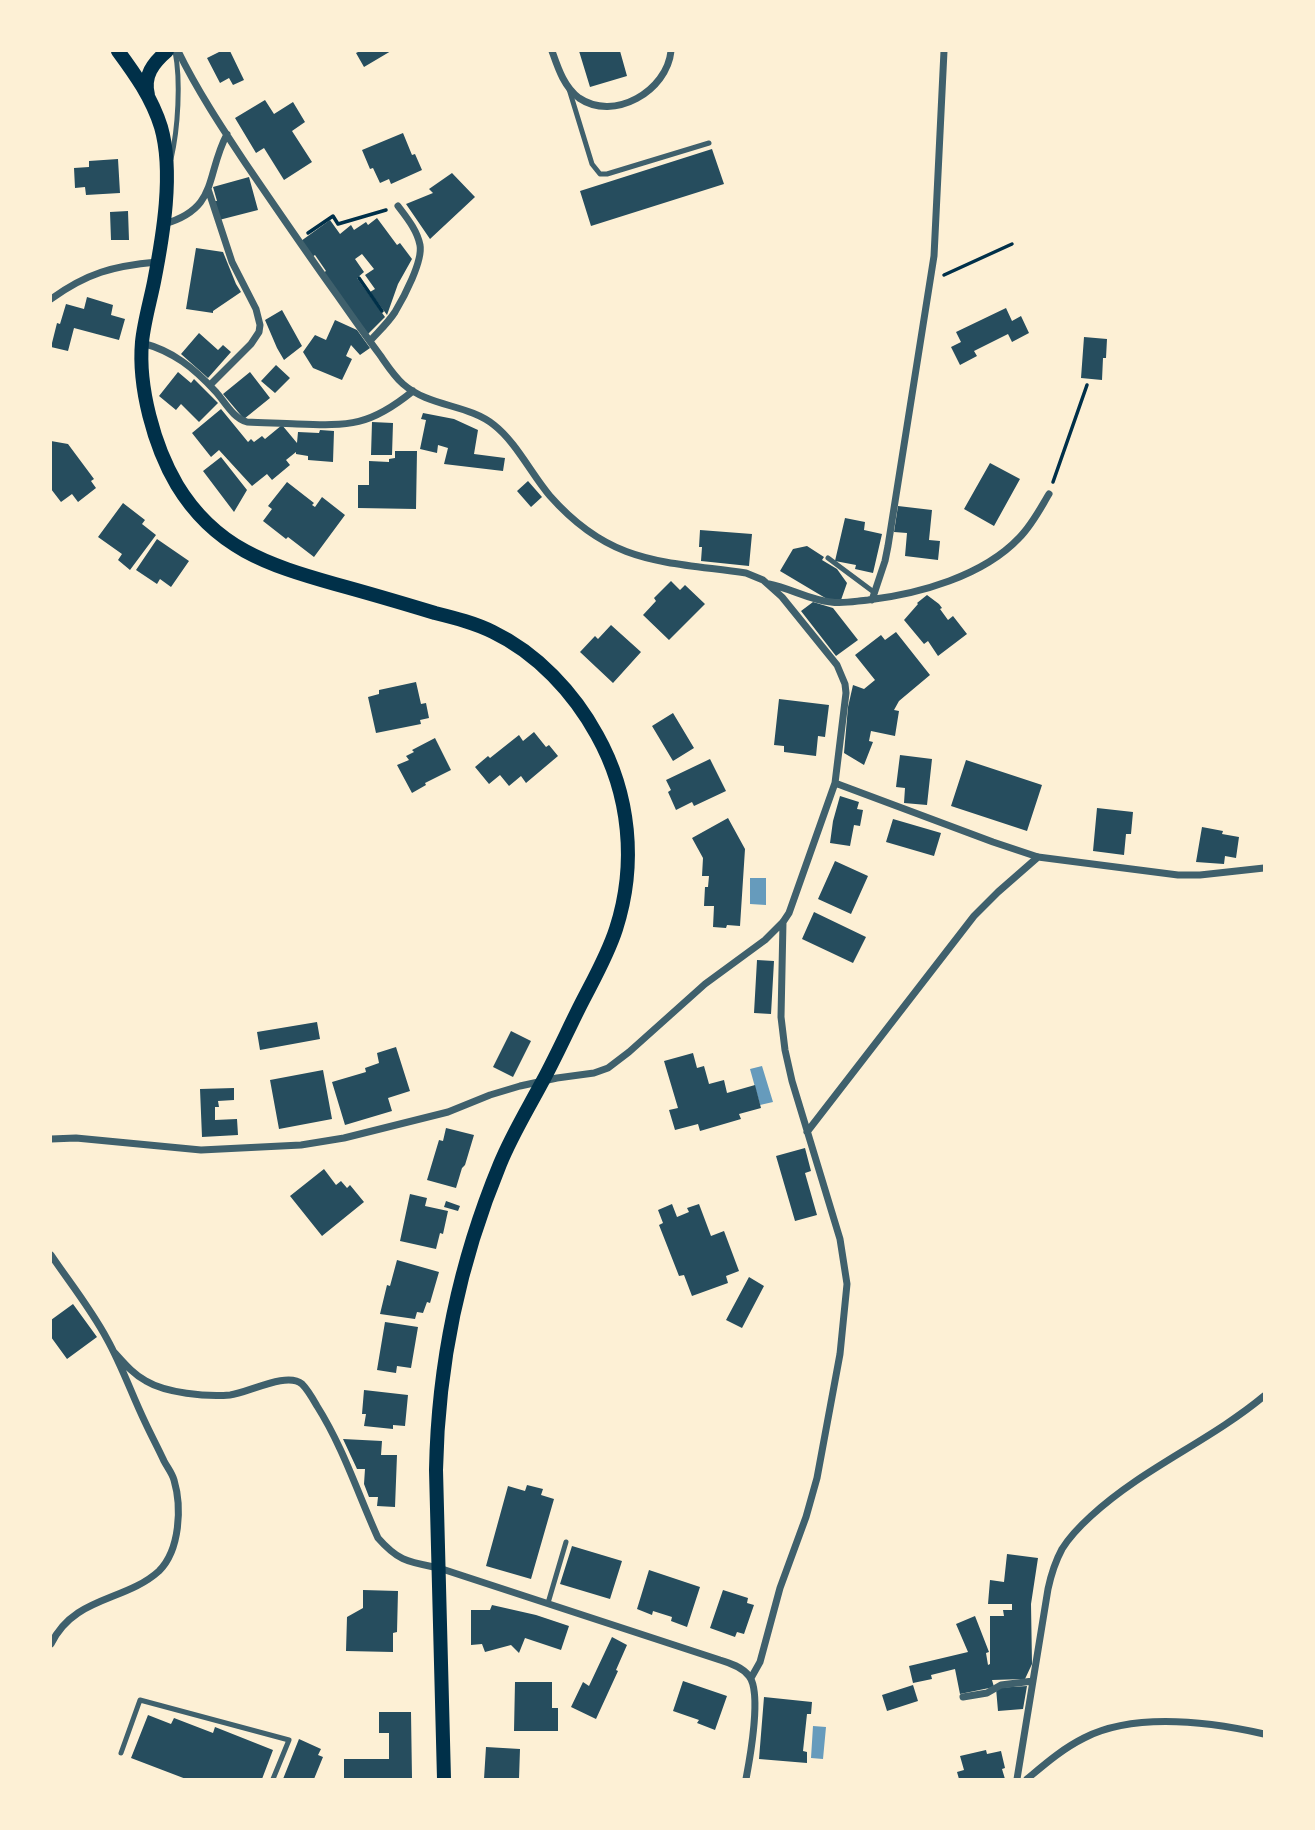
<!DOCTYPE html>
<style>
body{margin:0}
#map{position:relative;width:1315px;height:1830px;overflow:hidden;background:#fdf0d5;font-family:Arial,sans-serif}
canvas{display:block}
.frame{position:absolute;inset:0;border:52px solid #fdf0d5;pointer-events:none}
</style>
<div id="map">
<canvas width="1315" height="1830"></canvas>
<div class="frame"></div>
</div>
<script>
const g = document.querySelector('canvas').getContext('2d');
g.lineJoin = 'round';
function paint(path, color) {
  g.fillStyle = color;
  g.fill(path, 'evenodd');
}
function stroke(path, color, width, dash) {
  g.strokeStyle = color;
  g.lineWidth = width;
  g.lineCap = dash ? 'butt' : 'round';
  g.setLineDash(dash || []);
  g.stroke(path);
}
paint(new Path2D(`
 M750 878H766V905L750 904Z
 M762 1066 773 1102 760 1105 750 1069Z
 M813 1726 826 1727 823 1759 811 1758Z`), '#669bbc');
paint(new Path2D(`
 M221 51H230L244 80 233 85 229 78 220 83 207 58Z
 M360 51H391L364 67 356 53Z
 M579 51H620L627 76 590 87Z
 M265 100 274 114 293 102 305 122 292 131 312 162 284 180 264 148 256 153 235 118Z
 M403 133 412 155 415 154 422 170 391 184 389 179 380 183 373 168 370 169 362 150Z
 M712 149 724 184 591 226 580 191Z
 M118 159 120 193 86 195 85 187 75 188 74 168 89 167V161Z
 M452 173 475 197 430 239 406 204 433 193 429 189Z
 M249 177 258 210 219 220 214 201H217L213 187Z
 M128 211 129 240H111L110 212Z
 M377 218 397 245 400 243 412 259 398 284 387 315 370 292 375 289 365 275 374 269 362 254 355 259 364 272 357 278 385 317 368 334 323 273 326 271 315 255 312 257 301 241 330 220 340 234 351 225 354 230 366 222 368 225Z
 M196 248 223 252 236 284 241 292 213 311V313L186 309Z
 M87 297 113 305 111 315 125 319 119 340 74 328 68 351 51 347 57 323 60 324 66 304 84 309Z
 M1006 308 1012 321 1021 316 1029 333 1012 342 1008 334 974 351 977 356 960 365 951 347 961 342 956 332Z
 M282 310 302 346 284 360 277 348 265 320Z
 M335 320 357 330 370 348 360 355 351 345 346 356 352 359 342 380 313 368 303 352 315 335 326 340Z
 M199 333 218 350 223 345 231 352 208 378 181 354Z
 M1084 337 1107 339 1106 358H1103L1102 380 1081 378Z
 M276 365 290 378 275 393 261 381Z
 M178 372 191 383 194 379 218 403 199 422 181 404 176 410 159 396Z
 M250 372 270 398 244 419 223 394Z
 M221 409 248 442 251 439 254 442 262 436 265 439 282 425 297 443 298 432 319 433 320 430 334 431 333 462 308 460V456L296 454V452L286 460 290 465 272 480 267 474 252 486 219 450 211 457 192 433Z
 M423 413 454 419 478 430 474 454 505 458 503 471 444 464 448 448 438 445 437 453 420 449 426 420 421 419Z
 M372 422 393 423 392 455H371Z
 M51 441 68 444 94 479 91 481 96 488 78 502 72 494 61 502 51 489Z
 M395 451H417L416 509 358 508V485H369V461L389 462V459L395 458Z
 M221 457 247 490 234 512 203 471Z
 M990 463 1020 479 994 526 964 509Z
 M528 481 542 497 531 507 517 491Z
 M287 482 314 503 312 505 315 507 322 497 345 515 314 557 288 537 286 539 263 521 272 509 268 506Z
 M123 503 145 520 142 524 156 535 130 570 118 560 122 554 98 537Z
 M898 506 932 510 929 540 940 541 938 560 905 556 907 533 894 532Z
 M845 518 865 522 864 530 882 534 873 573 855 569 856 565 835 561Z
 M700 530 752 534 749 566 701 561 702 547H699Z
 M157 539 189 561 171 587 160 579 157 584 136 570Z
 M807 546 824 557 822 560 837 569 847 583 841 600 827 599 780 571 793 549Z
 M671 581 680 590 685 585 705 604 669 640 643 615 656 601 654 598Z
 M927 595 939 604 942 608 940 609 948 620 953 616 967 634 938 656 928 641 924 644 904 620 918 604 917 603Z
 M813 602 833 608 858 640 836 656 801 611Z
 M611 625 641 652 613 683 580 652 595 636 598 639Z
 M896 632 930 675 899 701 894 710 899 711 895 736 871 731 869 741 873 742 864 765 844 753 848 707 853 685 864 689 875 680 855 655 881 635 885 640Z
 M416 682 421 704 426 703 429 718 420 720 421 724 376 733 368 697 379 694V690Z
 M779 699 829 705 825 737 818 736 816 756 784 752V746L774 745Z
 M673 713 694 748 673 761 652 726Z
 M534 732 546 747 549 745 558 756 526 783 521 776 509 786 500 775 489 784 475 767 488 756 490 758 519 735 523 741Z
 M435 738 451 770 425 783 426 785 412 793 397 765 409 760 406 756 414 752 412 750Z
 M900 755 932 759 927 805 904 803 905 788 896 787Z
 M710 759 726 791 694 806 692 802 676 810 668 792 671 790 666 780Z
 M966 760 1042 785 1027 831 951 806Z
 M840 796 859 802 857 809 863 810 860 826 854 825 850 846 830 843 833 821Z
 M1097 808 1133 812 1131 834H1126L1124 855 1093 851Z
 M728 818 745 849 740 926 727 925 726 928 713 927 714 906H704L705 887H708L709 876H702L703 858 692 838Z
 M893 819 941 833 934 856 886 842Z
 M1202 827 1223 831 1222 834 1239 837 1236 858 1225 856 1224 864 1196 862Z
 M835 861 868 876 851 914 818 899Z
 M814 912 866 937 853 963 802 939Z
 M757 960 774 961 771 1014 754 1013Z
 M317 1022 320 1039 260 1050 257 1032Z
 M511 1031 531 1041 513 1077 493 1067Z
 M396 1047 410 1091 388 1098 392 1111 345 1125 332 1082 366 1072 365 1068 379 1063 377 1053Z
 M693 1053 697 1068 704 1066 709 1084 724 1080 727 1093 755 1085 761 1108 739 1114 741 1119 700 1131 698 1124 675 1130 669 1110 678 1108 664 1061Z
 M323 1070 332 1119 279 1129 270 1080Z
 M234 1088V1100L218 1101 219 1107H215V1120L237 1119 238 1135 202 1137 200 1089Z
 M446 1128 474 1135 465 1165 462 1168 456 1188 427 1180 439 1140 443 1141Z
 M805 1148 811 1171 805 1173 817 1215 795 1221 776 1156Z
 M324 1169 336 1185 341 1181 347 1188 350 1185 364 1202 322 1236 290 1196Z
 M410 1194 427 1198 425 1206 448 1211 443 1234 440 1233 436 1249 400 1241Z
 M446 1201 460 1206 458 1211 444 1207Z
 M672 1204 677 1217 689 1212 687 1208 699 1204 711 1236 724 1231 739 1271 726 1276 728 1283 692 1296 684 1275 679 1276 659 1225 663 1223 658 1210Z
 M397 1260 439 1272 430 1303 427 1302 423 1313 417 1312 415 1319 380 1314 387 1285 390 1286Z
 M749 1277 764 1286 742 1328 726 1320Z
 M73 1304 97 1337 67 1359 51 1337V1320Z
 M385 1322 418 1327 411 1368 397 1366 396 1373 377 1370Z
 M364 1390 408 1395 405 1426 393 1425V1429L364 1426 366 1414H362Z
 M343 1439 382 1441 381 1455H397L395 1507 377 1506 378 1497H369L364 1484 365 1469H357Z
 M527 1485 543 1489 541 1495 554 1499 531 1579 486 1566 508 1486 525 1491Z
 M572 1546 622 1561 610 1599 560 1584Z
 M1007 1554 1038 1558 1031 1604 1032 1664 1025 1679 992 1680 994 1687 960 1694 955 1669 931 1675 932 1679 913 1683 909 1666 968 1652 956 1624 975 1616 989 1652 986 1653 988 1665 990 1664V1616H1004L1003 1610H1012V1604H988L990 1580 1004 1582Z
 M649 1570 700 1587 687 1627 671 1621 672 1617 653 1611 652 1615 637 1609Z
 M363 1590 398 1591 397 1632 393 1633V1652L346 1651 347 1617 363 1608Z
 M723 1590 748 1598 747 1603 754 1605 744 1634 737 1632 735 1637 710 1628Z
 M492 1605 536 1615 569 1626 561 1650 525 1638 519 1653 511 1645 485 1652 482 1644 471 1645V1610H490Z
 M612 1637 627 1645 616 1670 618 1671 596 1719 571 1707 583 1682 589 1686Z
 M683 1681 727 1696 715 1730 697 1723 699 1720 673 1711Z
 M515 1682H552V1708H558V1731H514Z
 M913 1685 918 1701 887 1711 882 1695Z
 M1027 1686 1023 1709 998 1711 996 1688Z
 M764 1697 812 1702 811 1714H807L803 1751 807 1752V1763L759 1759Z
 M379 1712H411L412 1779H344V1759H389V1733H379Z
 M148 1715 171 1724 174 1718 213 1733 215 1727 273 1750 262 1779H186L131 1758Z
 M299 1739 321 1749 318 1755 323 1757 314 1779H283Z
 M486 1747 520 1749 519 1779H484Z
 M986 1750 987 1754 1001 1751 1005 1768 1002 1769 1005 1779H959L957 1772 964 1770 960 1756Z`), '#264d5e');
stroke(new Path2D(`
 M308 233 333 216 338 224 386 210
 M944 275 1012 244
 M359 278 382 311
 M1053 482 1087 385`), '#003049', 3.5);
stroke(new Path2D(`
 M569 89 592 164 600 174H607L709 143
 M171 159C178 129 181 81 175 51
 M828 558 875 593
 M548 1603 566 1542
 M121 1753 140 1700 289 1740 273 1779`), '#3f606c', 5);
stroke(new Path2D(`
 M552 51C558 68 564 87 579 98 614 122 667 91 671 51
 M208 189 232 262 256 309 260 325 259 332 251 344 210 385
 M164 224C219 208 205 176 227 134
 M51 299C87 273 113 266 157 262
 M370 341C378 332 388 323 395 312 404 297 423 261 420 245 417 230 407 218 398 206
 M142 343C173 351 194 368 216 392 225 402 233 418 247 422 264 423 280 423 297 424 350 426 370 426 413 391
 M769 584C790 588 809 600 831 602 843 604 856 601 868 600 919 594 983 576 1019 538 1032 525 1040 509 1049 494
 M872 600 885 561 888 546 934 256 944 51
 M835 783 993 842 1038 857 1178 875H1200L1264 868
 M807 1132 974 916 998 892 1038 857
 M51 1139 76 1138 201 1150 301 1145 344 1138 448 1112 490 1095 520 1086 557 1078 594 1073 608 1068 629 1052 705 984 765 940 783 922 789 913 835 783 846 693 845 684 837 665 782 597 763 580 746 573C662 561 611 565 550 496 532 475 516 442 494 425 468 404 429 407 403 384 394 376 387 365 380 355 365 335 351 315 337 295 306 252 276 208 246 164 222 128 197 90 178 51
 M51 1255C70 1283 91 1309 107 1339 122 1366 132 1395 145 1422 151 1435 158 1448 164 1461 167 1467 172 1473 174 1480 182 1507 180 1550 159 1571 125 1602 74 1596 51 1644
 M114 1352C124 1363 133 1374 146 1381 166 1393 206 1397 230 1395 248 1393 287 1371 302 1384 308 1390 313 1399 317 1406 343 1447 358 1494 378 1538 399 1562 409 1562 439 1568L720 1660C730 1663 742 1667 749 1676 762 1692 750 1758 746 1779
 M751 1678 760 1662 780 1588 806 1517 817 1478 840 1354 847 1284 840 1239 792 1081 785 1050 781 1017 783 922
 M963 1697 987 1693 1001 1685 1033 1681
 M1017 1779 1048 1589C1051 1575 1055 1562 1062 1549 1070 1536 1080 1526 1091 1516 1143 1468 1210 1441 1264 1396
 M1027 1779C1045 1764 1062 1749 1084 1738 1135 1712 1210 1722 1264 1734`), '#3f606c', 7);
stroke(new Path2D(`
 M118 51C135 74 152 98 161 127 174 172 163 236 154 282 150 302 144 322 142 342 138 387 154 446 177 485 215 548 268 565 335 584 368 593 402 603 435 613 455 618 475 623 493 632 537 653 574 693 597 735 630 794 637 864 616 929 607 957 592 982 579 1008 566 1034 554 1061 540 1086 526 1112 511 1137 500 1164 459 1263 438 1362 436 1470L444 1779
 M148 95C143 76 153 63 167 51`), '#003049', 14);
</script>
